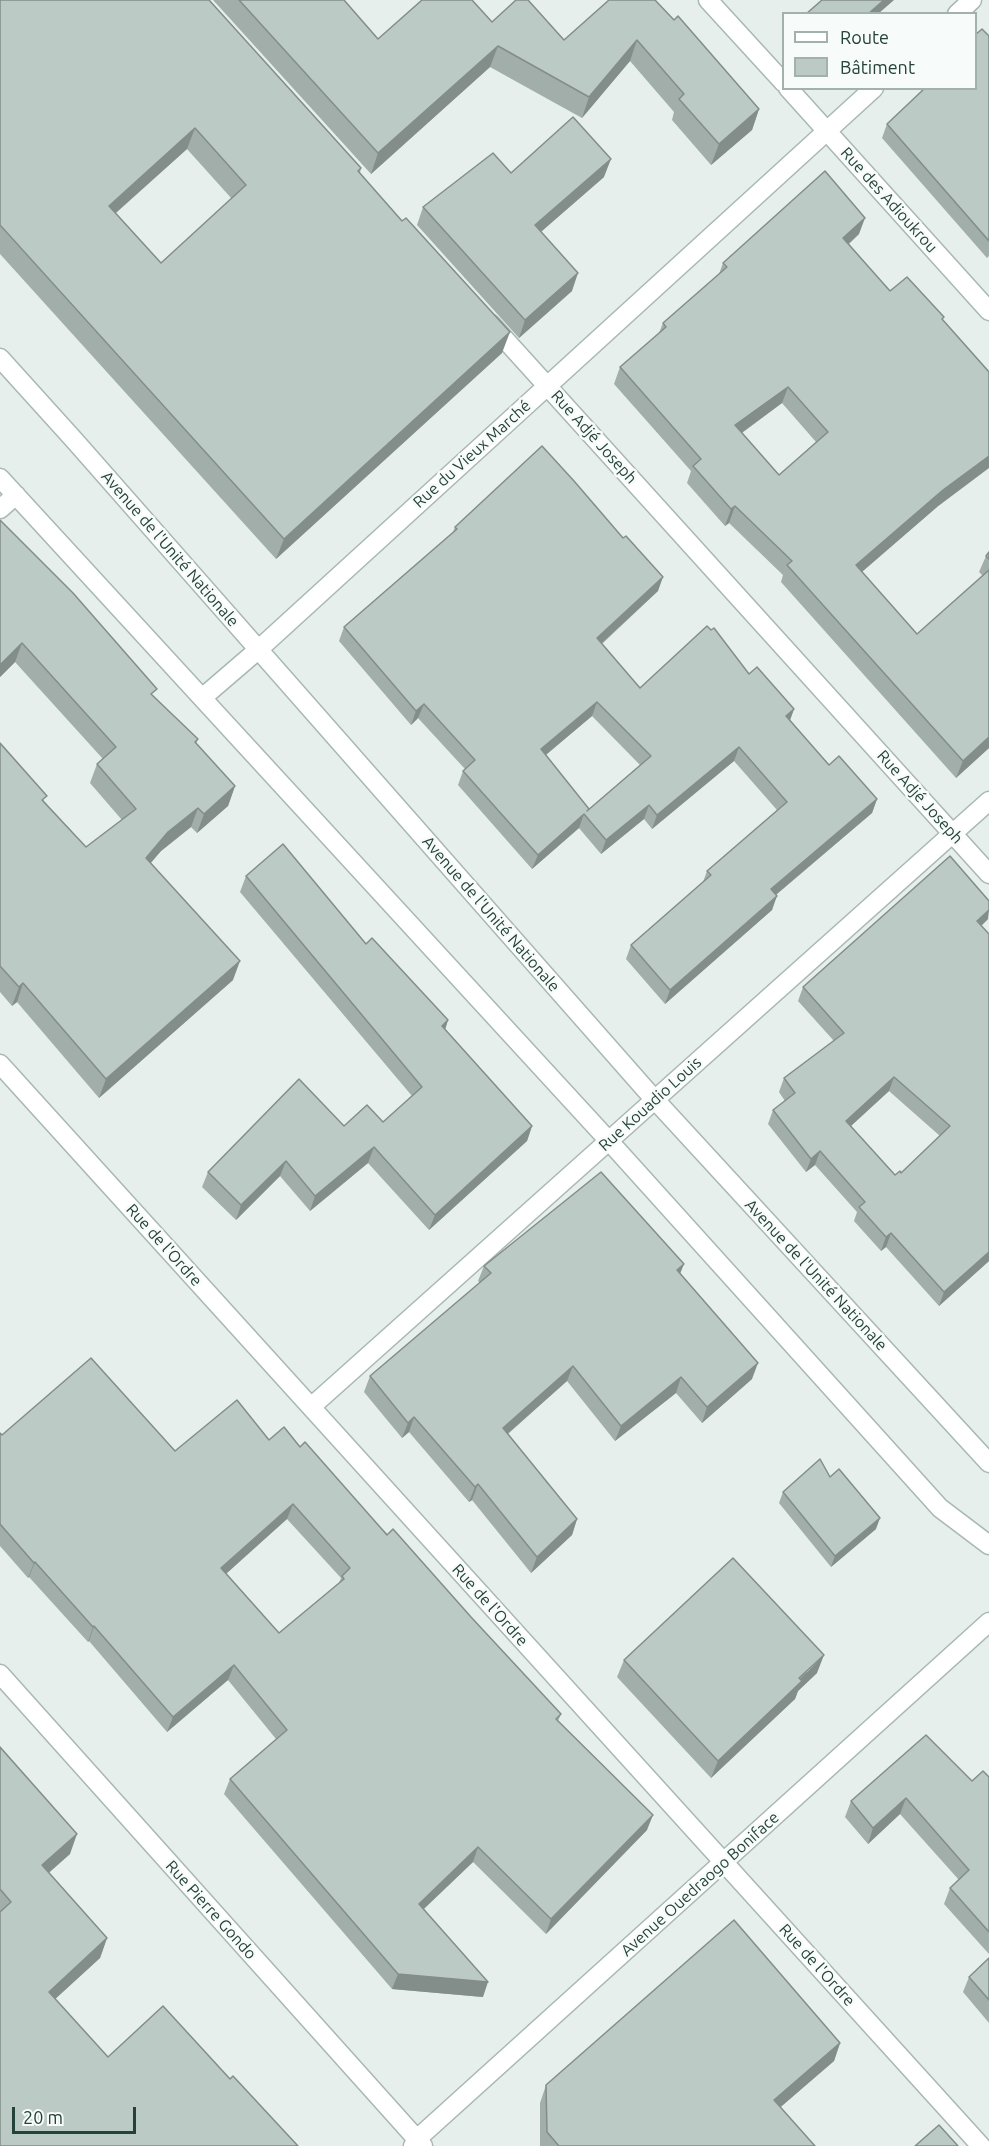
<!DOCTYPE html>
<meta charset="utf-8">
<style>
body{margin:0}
#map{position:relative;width:989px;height:2146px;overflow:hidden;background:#e6efeb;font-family:Ubuntu,sans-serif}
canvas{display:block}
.legend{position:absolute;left:782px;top:12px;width:195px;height:78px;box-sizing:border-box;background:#f7fbf9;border:2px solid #a3b1ad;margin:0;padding:8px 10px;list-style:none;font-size:18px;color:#24423a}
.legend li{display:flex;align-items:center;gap:12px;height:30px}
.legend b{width:30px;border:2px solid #a3b1ad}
.scale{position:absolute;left:12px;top:2107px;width:124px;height:27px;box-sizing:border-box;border:3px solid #24423a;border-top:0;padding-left:8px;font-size:18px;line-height:21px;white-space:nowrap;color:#24423a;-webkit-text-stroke:4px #f7fbf9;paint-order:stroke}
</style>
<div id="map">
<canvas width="989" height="2146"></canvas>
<ul class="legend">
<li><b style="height:8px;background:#fff"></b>Route</li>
<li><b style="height:16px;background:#bbcac4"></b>Bâtiment</li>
</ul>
<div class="scale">20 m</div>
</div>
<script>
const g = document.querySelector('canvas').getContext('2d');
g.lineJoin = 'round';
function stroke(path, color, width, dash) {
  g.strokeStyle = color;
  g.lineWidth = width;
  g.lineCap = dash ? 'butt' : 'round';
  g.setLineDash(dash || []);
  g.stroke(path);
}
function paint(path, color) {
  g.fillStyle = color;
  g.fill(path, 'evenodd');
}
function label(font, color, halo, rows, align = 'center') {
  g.font = font + ' Ubuntu,sans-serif';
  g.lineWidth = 5;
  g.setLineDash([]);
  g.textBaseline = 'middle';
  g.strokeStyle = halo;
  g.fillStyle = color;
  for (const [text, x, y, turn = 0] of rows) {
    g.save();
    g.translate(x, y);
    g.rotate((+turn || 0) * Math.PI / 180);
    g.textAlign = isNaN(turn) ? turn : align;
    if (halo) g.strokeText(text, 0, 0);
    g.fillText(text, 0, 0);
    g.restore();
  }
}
const minor = new Path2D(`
 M708 0 784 83
 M957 14 972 0
 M788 88 989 311
 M491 324 989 874
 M0 358 75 441 646 1090 989 1463
 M0 478 609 1141 940 1508 989 1545
 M0 509 16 495
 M202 698 259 649 874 88
 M0 1064 981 2146
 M311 1407 989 801
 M0 1674 423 2146
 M413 2146 417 2139 989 1622`);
stroke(minor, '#a8b8b2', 21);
stroke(minor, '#fff', 18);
paint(new Path2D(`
 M0 0 361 168 360 173 502 353 276 559 0 254ZM187 149 232 199 161 263 116 213Z
 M213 0H344L378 39 492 22 564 40 674 20 759 109 752 130 711 165 672 120 674 112 630 61 582 118 490 67 371 174Z
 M989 36V256L987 258 882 138 887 124 921 93 922 88H975Z
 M511 173 604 177 541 232 572 291 519 338 417 225 423 207Z
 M859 234 849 244 890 291 943 320 937 507 862 572 917 634 983 576 979 572 986 556 989 552V748L956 778 781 582 783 575 729 523 725 526 687 483 691 471 614 384 620 367 659 333 663 323 719 274 723 263ZM782 403 816 442 779 475 742 433Z
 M0 520 154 697 198 739 196 744 235 786 228 806 197 833 191 827 161 851 150 863 233 980 99 1098 17 1002 12 1006 0 992V743L45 802 86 847 122 820 90 783 97 764 103 759 15 662 0 677Z
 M455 527 658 591 602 644 640 688 749 674 794 709 790 720 829 765 877 799 872 813 776 895 772 910 665 1004 626 959 631 945 703 882 707 871 777 810 734 761 652 829 644 819 601 854 579 828 532 869 458 785 463 771 465 769 418 718 411 725 339 641 344 627 453 532ZM592 716 640 765 589 809 546 755Z
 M246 876 366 944 448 1020 445 1030 532 1126 527 1141 429 1230 368 1163 310 1211 280 1176 236 1220 202 1187 208 1172 344 1126 383 1122 412 1096 240 892Z
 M988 919 981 926 989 1261 939 1306 886 1247 881 1251 854 1221 857 1212 815 1165 806 1172 768 1124 773 1110 785 1101 779 1092 784 1078 834 1041 798 1001 803 987ZM889 1091 940 1136 901 1173 895 1175 851 1126Z
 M484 1266 680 1273 752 1379 702 1423 676 1393 615 1441 567 1381 508 1434 577 1519 572 1535 531 1573 472 1500 469 1502 409 1432 402 1438 364 1392 370 1376 480 1283 478 1281Z
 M0 1433 2 1435 175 1451 269 1440 300 1447 471 1617 561 1714 558 1721 647 1830 546 1934 473 1862 424 1909 483 1997 392 1989 224 1794 230 1779 276 1739 228 1680 167 1732 89 1641 88 1642 29 1577 28 1578 0 1546ZM287 1519 341 1578 339 1583 279 1633 226 1573Z
 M830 1477 876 1529 831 1567 779 1503 783 1492Z
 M624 1660 817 1673 798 1691 795 1699 711 1778 617 1677Z
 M0 1747 70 1854 48 1873 107 1938 100 1958 55 1999 108 2057 230 2079 0 2146Z
 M989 1777V1954L944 1904 950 1888 959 1880 900 1814 868 1844 845 1817 851 1801 972 1781Z
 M989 1958V2023L963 1992 969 1977Z
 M840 2043 834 2061 780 2107 815 2146H540V2103L546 2085Z`), '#a1aea9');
paint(new Path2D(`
 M884 0H894L878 14H868Z
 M637 40 630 61 582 118 589 97Z
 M498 46 490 67 371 174 378 153Z
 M759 109 752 130 711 165 719 144Z
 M195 128 187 149 101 226 109 206Z
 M611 159 604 177 529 242 535 225Z
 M865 218 859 234 837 254 843 238Z
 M578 273 572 291 519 338 525 320Z
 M510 332 502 353 276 559 284 539Z
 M788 387 782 403 729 442 735 425Z
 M989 456V468L937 507 850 582 856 565 943 490Z
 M735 506 729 523 725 526 731 509Z
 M663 577 658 591 592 652 597 638Z
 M22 643 15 662 0 677V665Z
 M597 702 592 716 536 763 541 749Z
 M424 704 418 718 411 725 416 711Z
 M794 709 789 723 786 716Z
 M989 737V748L956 778 963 761Z
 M739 747 734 761 652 829 657 815Z
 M235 786 228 806 197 833 204 814Z
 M877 799 872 813 766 903 771 889Z
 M649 805 644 819 601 854 606 840Z
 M198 808 191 827 161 851 139 877 146 858 168 832Z
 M584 814 579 828 532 869 538 855Z
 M777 896 772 910 665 1004 670 990Z
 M989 910 988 919 972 935 977 921Z
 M240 961 233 980 99 1098 106 1079Z
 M23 983 17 1002 12 1006 19 987Z
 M448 1020 443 1036 442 1026Z
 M894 1077 889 1091 841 1135 846 1121Z
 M532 1126 527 1141 429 1230 435 1215Z
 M374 1147 368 1163 310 1211 315 1196Z
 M820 1151 815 1165 806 1172 811 1159Z
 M286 1161 280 1176 236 1220 241 1205Z
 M891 1233 886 1247 881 1251 886 1237Z
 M989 1252V1261L939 1306 944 1292Z
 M684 1264 678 1279 677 1270Z
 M758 1363 752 1379 702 1423 707 1407Z
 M573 1366 567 1381 497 1443 503 1428Z
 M681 1377 676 1393 615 1441 621 1426Z
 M414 1417 409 1432 402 1438 408 1423Z
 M478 1484 472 1500 469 1502 475 1487Z
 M293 1504 287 1519 216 1583 221 1568Z
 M880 1518 876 1529 831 1567 835 1556Z
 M577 1519 572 1535 531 1573 537 1557Z
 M35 1562 29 1577 28 1578 34 1563Z
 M94 1626 89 1641 88 1642 93 1627Z
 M824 1655 817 1673 798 1691 795 1699 711 1778 718 1761Z
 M234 1665 228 1680 167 1732 173 1717Z
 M906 1798 900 1814 868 1844 873 1828Z
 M653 1815 647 1830 546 1934 551 1919Z
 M77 1834 70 1854 34 1886 42 1865Z
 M478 1847 473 1862 413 1919 419 1904Z
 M107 1938 100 1958 41 2012 49 1992Z
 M398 1974 488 1982 483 1997 392 1989Z
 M840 2043 834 2061 768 2118 774 2100Z`), '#838d89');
const building = new Path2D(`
 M0 0H209L361 168 358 171 402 221 406 218 510 332 284 539 0 225ZM195 128 246 185 161 263 109 206Z
 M239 0H344L378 39 422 0H472L492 22 516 0H528L564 40 609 0H655L674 20 678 16 759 109 719 144 679 99 684 94 637 40 589 97 498 46 378 153Z
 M822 0H884L868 14H806Z
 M982 29 989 36V241L887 124 925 88H975V35Z
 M573 117 611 159 535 225 578 273 525 320 423 207 493 153 511 173Z
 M825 171 865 218 843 238 890 291 907 277 944 317 942 319 989 372V456L943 490 856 565 917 634 989 570V737L963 761 787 565 792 561 735 506 731 509 693 466 701 459 620 367 666 327 663 323 727 267 723 263ZM788 387 828 432 779 475 735 425Z
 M542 446 574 481 623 538 626 536 663 577 597 638 640 688 707 626 711 630 714 628 749 674 757 667 794 709 786 716 829 765 839 756 877 799 771 889 777 896 670 990 631 945 711 875 707 871 787 802 739 747 657 815 649 805 606 840 584 814 538 855 463 771 475 760 424 704 416 711 344 627 457 529 455 527ZM597 702 651 756 587 811 589 809 541 749Z
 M0 520 73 593 157 689 151 694 198 739 195 742 235 786 204 814 198 808 168 832 146 858 240 961 106 1079 23 983 19 987 0 966V743L47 796 42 800 86 847 136 809 97 764 116 747 22 643 0 665Z
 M989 552V559L986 556Z
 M283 844 366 944 372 938 448 1020 442 1026 532 1126 435 1215 374 1147 315 1196 286 1161 241 1205 208 1172 299 1079 344 1126 367 1105 383 1122 422 1087 246 876Z
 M950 856 989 901V910L977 921 989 934V1252L944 1292 891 1233 886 1237 859 1207 865 1202 820 1151 811 1159 773 1110 795 1093 784 1078 844 1033 803 987ZM894 1077 950 1126 901 1173 900 1171 895 1175 846 1121Z
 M601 1172 684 1264 677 1270 758 1363 707 1407 681 1377 621 1426 573 1366 503 1428 577 1519 537 1557 478 1484 475 1487 414 1417 408 1423 370 1376 491 1273 484 1266Z
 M91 1358 175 1451 237 1400 269 1440 284 1427 300 1447 305 1442 387 1535 393 1529 471 1617 561 1714 556 1719 653 1815 551 1919 478 1847 419 1904 488 1982 398 1974 230 1779 287 1730 234 1665 173 1717 94 1626 93 1627 35 1562 34 1563 0 1524V1433L2 1435ZM293 1504 350 1568 342 1576 344 1579 279 1633 221 1568Z
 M820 1459 830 1477 839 1469 880 1518 835 1556 783 1492Z
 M733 1558 824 1655 799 1678 802 1681 718 1761 624 1660Z
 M926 1735 972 1781 983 1771 989 1777V1932L950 1888 969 1870 906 1798 873 1828 851 1801Z
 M0 1747 77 1834 42 1865 107 1938 49 1992 108 2057 163 2006 230 2079 233 2076 298 2146H0V1912L11 1902 0 1889Z
 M734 1920 840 2043 774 2100 815 2146H559L547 2132 546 2085Z
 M989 1958V2000L969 1977Z
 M939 2125 958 2146H915Z`);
paint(building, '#bbcac4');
stroke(building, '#838d89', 1.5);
label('16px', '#24423a', '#f7fbf9', [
 ["Rue des Adioukrou",889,200,48],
 ["Rue Adjé Joseph",594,437,48],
 ["Rue du Vieux Marché",472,454,-42],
 ["Avenue de l'Unité Nationale",170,549,49],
 ["Rue Adjé Joseph",920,797,48],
 ["Avenue de l'Unité Nationale",491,914,49],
 ["Rue Kouadio Louis",650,1104,-42],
 ["Rue de l'Ordre",164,1245,48],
 ["Avenue de l'Unité Nationale",816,1275,47],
 ["Rue de l'Ordre",490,1605,48],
 ["Avenue Ouedraogo Boniface",700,1884,-42],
 ["Rue Pierre Gondo",211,1910,48],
 ["Rue de l'Ordre",817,1965,48]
]);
</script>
